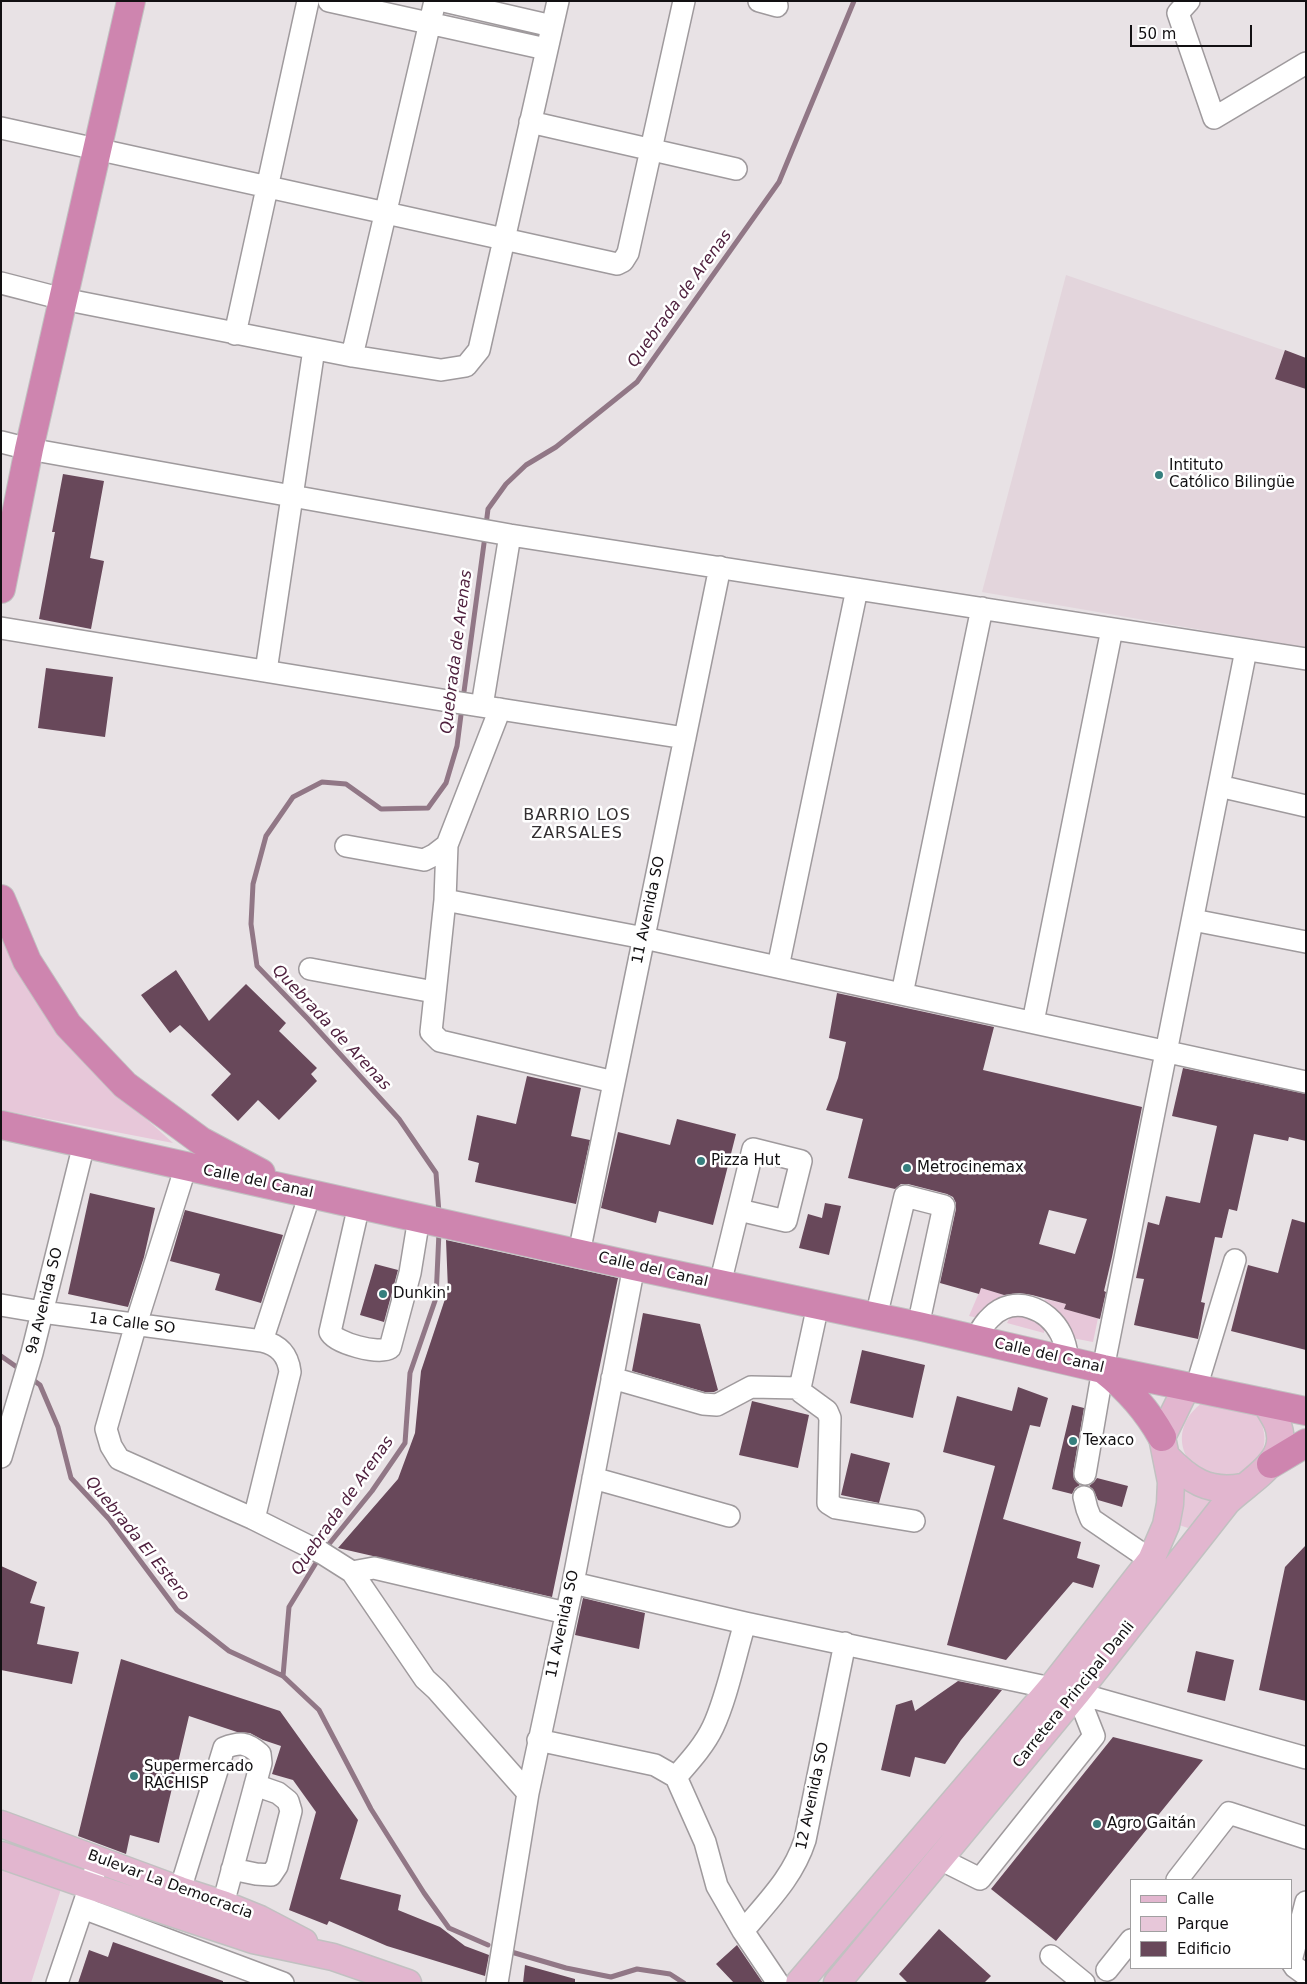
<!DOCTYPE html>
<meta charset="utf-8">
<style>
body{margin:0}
#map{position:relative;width:1307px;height:1984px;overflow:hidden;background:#e8e2e5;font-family:"DejaVu Sans",sans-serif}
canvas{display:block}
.frame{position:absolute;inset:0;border:2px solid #121012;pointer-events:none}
.legend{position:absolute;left:1130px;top:1879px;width:162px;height:90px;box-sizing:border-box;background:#fff;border:1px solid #a09fa0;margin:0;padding:6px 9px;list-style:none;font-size:15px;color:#121012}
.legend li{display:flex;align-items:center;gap:10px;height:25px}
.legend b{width:25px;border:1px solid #a09fa0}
.scale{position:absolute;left:1130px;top:25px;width:122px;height:22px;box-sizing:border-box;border:2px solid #121012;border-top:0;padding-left:6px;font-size:15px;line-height:18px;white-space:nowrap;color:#121012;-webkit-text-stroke:4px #fff;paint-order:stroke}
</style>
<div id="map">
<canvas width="1307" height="1984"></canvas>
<div class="frame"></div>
<ul class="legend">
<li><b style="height:6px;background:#e2b6cf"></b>Calle</li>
<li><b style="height:14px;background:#e7c7d9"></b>Parque</li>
<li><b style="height:14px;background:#68485a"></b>Edificio</li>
</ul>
<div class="scale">50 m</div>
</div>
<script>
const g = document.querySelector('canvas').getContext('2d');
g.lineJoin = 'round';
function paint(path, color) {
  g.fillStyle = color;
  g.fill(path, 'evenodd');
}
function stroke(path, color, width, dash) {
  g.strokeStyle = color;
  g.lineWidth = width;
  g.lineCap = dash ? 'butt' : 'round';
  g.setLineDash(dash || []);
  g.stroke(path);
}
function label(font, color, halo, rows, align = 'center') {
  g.font = font + ' "DejaVu Sans",sans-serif';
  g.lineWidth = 5;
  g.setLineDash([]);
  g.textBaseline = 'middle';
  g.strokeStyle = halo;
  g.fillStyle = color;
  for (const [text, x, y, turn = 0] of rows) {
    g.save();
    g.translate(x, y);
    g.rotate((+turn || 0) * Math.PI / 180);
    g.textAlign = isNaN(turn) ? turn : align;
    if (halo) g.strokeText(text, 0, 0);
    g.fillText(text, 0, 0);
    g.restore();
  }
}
paint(new Path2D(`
 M1066 275 1306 358V648L982 592Z`), '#e3d5dc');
paint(new Path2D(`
 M1 927 122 1097 173 1143 1 1110Z
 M981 1288 1004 1295 1001 1301 983 1319 969 1316Z
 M1045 1299 1066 1304 1064 1309 1098 1318 1093 1342 1072 1338 1043 1308Z
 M1023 1313 1044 1324V1333L1007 1323 1010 1317Z
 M1208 1399 1258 1414C1265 1430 1269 1446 1256 1461 1253 1465 1248 1472 1243 1475 1195 1496 1153 1432 1208 1399Z
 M1181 1482 1216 1498 1188 1528 1179 1525Z
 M1 1864 62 1886 31 1983H1Z`), '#e7c7d9');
stroke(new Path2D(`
 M486 525 488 509 506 484 526 465 556 447 637 382 779 182 854 1
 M463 699 485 536
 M439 1213 436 1173 399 1119 308 1019 257 966 251 924 253 884 266 836 293 797 322 782 346 784 381 809 428 808 446 783 457 746 462 707
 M1 1356 21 1370
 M29 1377 40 1385 58 1427 71 1478 109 1519 177 1610 229 1651 283 1676 319 1710 371 1809 424 1893 449 1928 488 1945
 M325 1549 372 1491 405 1443 410 1373 436 1298 439 1232
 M283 1676 289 1607 319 1558
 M508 1951 566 1968 611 1977 637 1969 670 1974 684 1983`), '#917786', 5);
paint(new Path2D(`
 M1285 350 1306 358V389L1275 379Z
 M63 474 104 481 90 558 104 561 91 629 39 619 55 532H52Z
 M46 668 113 677 105 737 38 728Z
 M176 970 209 1021 246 984 286 1023 279 1031 317 1068 311 1074 317 1081 279 1120 258 1100 238 1121 211 1095 231 1074 180 1025 170 1033 141 995Z
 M837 993 994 1027 983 1070 1142 1107 1112 1257 1104 1291 1106 1292 1100 1319 1064 1309 1066 1304 1032 1295 1019 1293 1004 1295 981 1288 979 1294 940 1283 956 1209V1203L953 1197 947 1194 908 1184H901L895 1189 848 1178 863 1119 826 1110 838 1078 846 1042 829 1038ZM1049 1210 1087 1219 1075 1254 1039 1244Z
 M1183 1068 1306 1094V1141L1289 1137 1288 1141 1254 1134 1237 1211 1229 1209 1222 1238 1215 1237 1201 1302 1205 1303 1198 1339 1134 1325 1144 1279 1136 1278 1148 1222 1159 1225 1166 1196 1200 1203 1217 1126 1172 1116Z
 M527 1076 581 1088 571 1136 590 1140 576 1204 475 1182 479 1163 468 1160 477 1115 516 1124Z
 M677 1119 736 1134 713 1225 659 1211 656 1223 601 1208 618 1132 670 1145Z
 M90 1193 155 1208 144 1257 128 1307 68 1294Z
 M825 1203 841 1206 829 1255 799 1248 808 1214 822 1218Z
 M185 1210 283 1235 261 1303 215 1290 220 1274 170 1261Z
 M1292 1219 1306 1223V1350L1231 1331 1248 1265 1278 1273Z
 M446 1240 618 1278 552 1597 338 1548 398 1479 415 1433 421 1371 448 1290Z
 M375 1264 398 1270 384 1322 360 1315Z
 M643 1313 700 1324 718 1390 714 1392H705L632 1371Z
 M862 1350 925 1365 913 1418 850 1403Z
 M1018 1387 1048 1398 1040 1427 1030 1425 1003 1519 1081 1542 1077 1558 1100 1565 1093 1588 1073 1582 1006 1660 947 1645 995 1466 943 1452 957 1396 1012 1411Z
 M752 1401 809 1415 798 1468 739 1455Z
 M1072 1405 1084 1408 1073 1472 1074 1479 1080 1485 1075 1488 1072 1494 1052 1489Z
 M851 1453 890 1463 879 1503 841 1495Z
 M1097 1478 1128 1486 1122 1507 1098 1500 1093 1489 1089 1486 1094 1482Z
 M1306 1545V1701L1259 1690 1285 1567Z
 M1 1566 37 1582 30 1603 45 1607 37 1644 79 1652 72 1684 1 1670Z
 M583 1598 645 1613 639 1649 575 1635Z
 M1196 1651 1234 1660 1225 1701 1187 1692Z
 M121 1659 280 1711 358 1820 340 1879 401 1895 398 1910 440 1927 465 1946 489 1955 485 1976 387 1946 329 1921 327 1925 289 1910 316 1812 293 1780 272 1774 281 1746 263 1740 250 1733 237 1732 189 1716 159 1843 130 1835 126 1854 78 1836Z
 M958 1681 1002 1690 961 1740 945 1764 915 1757 910 1777 881 1770 896 1705 912 1700 915 1711Z
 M1113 1737 1203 1760 1056 1941 991 1889Z
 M939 1929 991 1976 984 1983H908L899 1974Z
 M113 1942 223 1981V1983H78L89 1950 108 1957Z
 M737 1945 763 1983H734L716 1964Z
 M525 1965 575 1979V1983H523Z`), '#68485a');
const minor = new Path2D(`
 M329 1 546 49
 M444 1 552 26
 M759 1 777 6
 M1189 1 1178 13 1214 118 1306 63
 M530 122 736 169
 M1 128 617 264 623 261 628 253 684 1
 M1 283 63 299 352 356 441 370 466 366 479 350 558 1
 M235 334 308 1
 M352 356 435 1
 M1 442 29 449 510 535 1306 659
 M1 628 448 701 685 738
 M266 671 314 349
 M482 706 510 535
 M500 709 447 845 445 900 431 1032 440 1041 614 1082
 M1219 786 1306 806
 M346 846 424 860 434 855 447 845
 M445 900 644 938 1306 1082
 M1193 920 1306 942
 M778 967 857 589
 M310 969 434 992
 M902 994 982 608
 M1033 1022 1112 629
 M186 1166 136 1324 106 1429 111 1446 119 1459 254 1519 322 1553 352 1572 425 1679 437 1690 528 1793
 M359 1205 330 1332C335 1343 379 1355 390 1348L410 1273 419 1218
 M579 1253 720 567
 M720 1284 753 1149 801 1161 786 1221 739 1210
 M1 1305 42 1312 262 1341C279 1345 288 1355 290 1372L254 1519
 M818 1305 800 1388 801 1392 827 1411 830 1418 828 1503 836 1508 914 1521
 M876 1317 905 1196 944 1206 918 1326
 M976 1339C980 1331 984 1323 991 1317 1014 1294 1048 1308 1061 1334 1065 1342 1067 1352 1068 1360
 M262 1341 310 1194
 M612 1378 703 1404 717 1405 751 1387 800 1388
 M1196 1388 1235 1260
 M1 1457 32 1353 84 1144
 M1085 1474 1103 1369 1246 650
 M593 1478 729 1516
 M1084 1497 1087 1509 1091 1519 1151 1560
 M352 1572 374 1568 566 1613
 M573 1583 745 1623 1051 1688
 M1077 1693 1306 1758
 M538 1740 655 1765 676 1777 705 1842 717 1886 743 1931 778 1983
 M676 1777C689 1762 704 1746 713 1727 727 1697 735 1656 745 1623
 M940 1859 980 1879 1094 1736 1077 1693
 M232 1869 256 1874 271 1875 277 1866 291 1811 288 1801 278 1793 255 1785
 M1177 1880 1229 1813 1306 1838
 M180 1890 224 1748C240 1742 246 1742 260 1754L261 1763 223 1904
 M1306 1902 1291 1961 1295 1967 1306 1975
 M83 1908 283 1983
 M743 1931C768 1901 793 1877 805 1840L845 1643
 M1051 1956 1084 1983
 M1107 1970 1131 1940
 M57 1983 99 1859
 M497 1983 528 1793 573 1583 634 1266`);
const major = new Path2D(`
 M1166 1456C1189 1480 1208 1493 1242 1487
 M1 1824 180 1890 223 1904 260 1919 304 1942
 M1 1855 90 1886 253 1940 333 1957 408 1983
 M799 1983 1051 1688 1151 1560 1166 1525 1170 1504 1171 1482 1162 1437 1187 1386
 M837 1983 1077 1693 1227 1502C1249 1480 1293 1460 1277 1423 1274 1416 1269 1409 1265 1402`);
const highway = new Path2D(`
 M1 589 29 449 131 1
 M1 899 27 961 68 1025 125 1085 201 1141 261 1173
 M1 1125 634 1266 918 1326 1103 1369 1306 1411
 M1104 1370C1127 1388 1147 1410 1162 1437
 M1271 1464 1306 1443`);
stroke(minor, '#9f9a9d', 24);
stroke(major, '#c1c1c1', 29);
stroke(highway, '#c1c1c1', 30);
stroke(minor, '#fff', 21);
stroke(major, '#e2b6cf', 26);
stroke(highway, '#ce85af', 28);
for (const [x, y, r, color] of [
 [1159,475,5,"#367f7e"],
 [701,1161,5,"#367f7e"],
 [907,1168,5,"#367f7e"],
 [383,1294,5,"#367f7e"],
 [1073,1441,5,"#367f7e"],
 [134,1776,5,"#367f7e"],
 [1097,1824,5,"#367f7e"]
]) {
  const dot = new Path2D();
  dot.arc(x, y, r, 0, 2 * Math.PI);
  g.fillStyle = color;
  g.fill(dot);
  stroke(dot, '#fff', 2);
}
label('15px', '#121012', '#fff', [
 ["Intituto",1169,466],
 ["Católico Bilingüe",1169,483],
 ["Pizza Hut",711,1161],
 ["Metrocinemax",917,1168],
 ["Dunkin'",393,1294],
 ["Texaco",1083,1441],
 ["Supermercado",144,1767],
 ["RACHISP",144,1784],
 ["Agro Gaitán",1107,1824]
], 'left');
label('15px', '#121012', '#fff', [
 ["11 Avenida SO",649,910,-78],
 ["Calle del Canal",258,1182,12],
 ["Calle del Canal",653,1270,13],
 ["9a Avenida SO",45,1301,-76],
 ["1a Calle SO",132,1324,7],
 ["Calle del Canal",1049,1356,13],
 ["11 Avenida SO",563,1624,-78],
 ["Carretera Principal Danli",1074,1695,-51],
 ["12 Avenida SO",813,1796,-78],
 ["Bulevar La Democracia",170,1885,20]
]);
label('italic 16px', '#4d1e3c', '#fff', [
 ["Quebrada de Arenas",680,299,-54],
 ["Quebrada de Arenas",457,652,-83],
 ["Quebrada de Arenas",331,1028,47],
 ["Quebrada de Arenas",343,1506,-55],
 ["Quebrada El Estero",137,1539,51]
]);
g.letterSpacing = '1px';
label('16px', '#322e30', '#fff', [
 ["BARRIO LOS",577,816],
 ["ZARSALES",577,834]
]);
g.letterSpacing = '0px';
</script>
